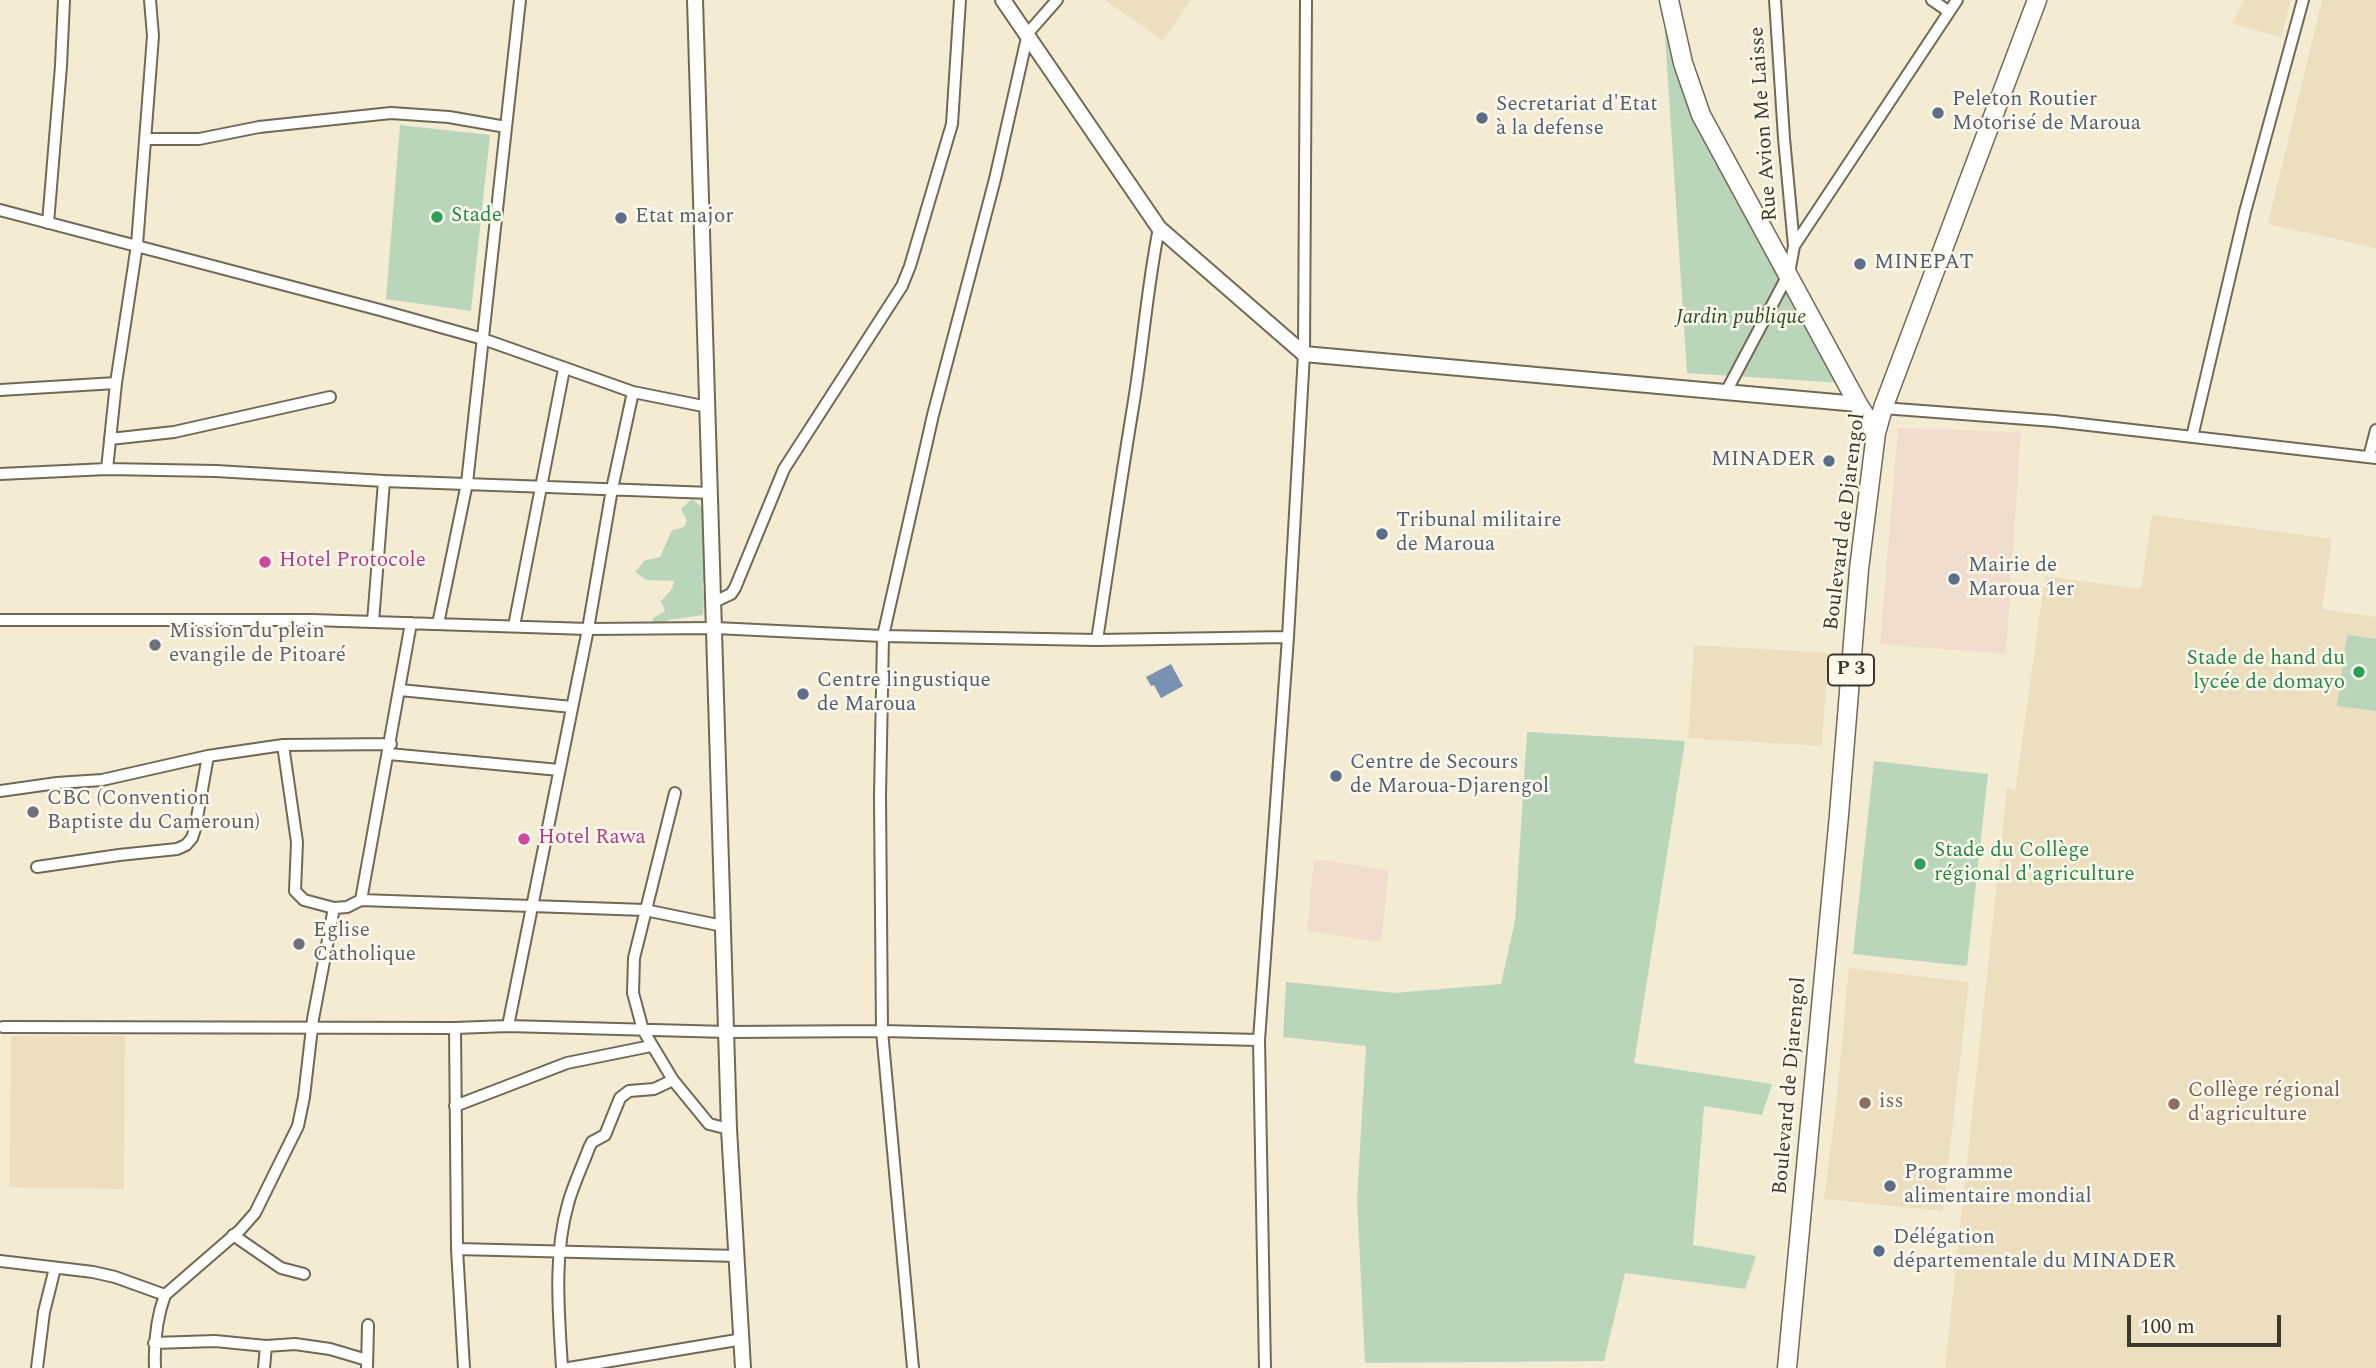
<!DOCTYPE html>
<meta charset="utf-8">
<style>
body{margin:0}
#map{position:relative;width:2376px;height:1368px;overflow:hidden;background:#f4ebd3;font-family:Spectral,serif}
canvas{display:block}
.scale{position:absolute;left:2127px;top:1315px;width:154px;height:32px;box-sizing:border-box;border:4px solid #3b372d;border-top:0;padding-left:9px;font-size:21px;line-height:24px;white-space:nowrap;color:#3b372d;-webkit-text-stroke:5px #fef8ea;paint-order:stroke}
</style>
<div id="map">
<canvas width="2376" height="1368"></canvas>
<div class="scale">100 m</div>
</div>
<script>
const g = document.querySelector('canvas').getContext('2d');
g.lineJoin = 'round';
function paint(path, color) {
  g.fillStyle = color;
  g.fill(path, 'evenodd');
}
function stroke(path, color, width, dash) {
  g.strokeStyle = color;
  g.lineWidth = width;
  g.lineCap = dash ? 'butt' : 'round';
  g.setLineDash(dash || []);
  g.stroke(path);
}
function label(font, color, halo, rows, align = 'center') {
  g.font = font + ' Spectral,serif';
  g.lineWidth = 5;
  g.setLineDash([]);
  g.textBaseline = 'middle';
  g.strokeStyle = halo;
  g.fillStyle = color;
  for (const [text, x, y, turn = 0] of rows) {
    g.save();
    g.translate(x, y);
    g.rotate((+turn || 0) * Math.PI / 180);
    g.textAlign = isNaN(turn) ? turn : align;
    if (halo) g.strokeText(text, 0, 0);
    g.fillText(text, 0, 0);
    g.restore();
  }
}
paint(new Path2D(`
 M1898 428 2021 432 2006 654 1880 644Z
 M1314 859 1389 870 1381 942 1307 931Z`), '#f1ddce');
paint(new Path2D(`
 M1105 0H1191L1163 41Z
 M2244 0H2291L2281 37 2232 24Z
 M2322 0H2376V248L2268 224Z
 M2152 515 2332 539 2322 609 2376 617V1368H1945L2007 787 2015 792 2045 576 2141 589Z
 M1694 645 1828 653 1822 746 1688 738Z
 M1849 968 1969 982 1943 1211 1824 1199 1836 1105Z
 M11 1036H125L124 1189 9 1187Z`), '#ecdfc0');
paint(new Path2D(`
 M1663 4 1696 119 1842 383 1687 373Z
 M400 125 490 135 471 311 386 299Z
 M692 499 711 515 713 566 702 584 704 597 703 615 668 620 659 628 652 619 665 611 661 601 672 589 674 581 646 580 635 572 644 561 660 557 672 530 684 527 687 520 681 509Z
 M2347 635 2376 639V711L2337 706Z
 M1527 732 1685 741 1634 1063 1772 1084 1762 1115 1704 1106 1693 1245 1756 1256 1745 1289 1625 1273 1604 1361 1365 1363 1357 1199 1366 1046 1283 1037 1286 982 1395 993 1501 984 1515 921Z
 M1874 761 1988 774 1967 966 1853 954Z`), '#b9d6ba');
paint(new Path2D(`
 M1171 664 1183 686 1161 698 1154 685 1151 686 1146 677Z`), '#7a92b1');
const minor = new Path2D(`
 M1775 0 1784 138 1794 246
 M1932 0 1948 11
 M145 139H199L259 127 391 113 449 117 506 127
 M0 210 380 310 483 339 633 392 708 407
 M48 223 61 66 64 0
 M0 390 116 383
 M1726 392 1789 273 1794 246 1957 0
 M1883 408 2054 421 2376 458
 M2192 437 2245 212 2303 0
 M110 439 174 432 330 397
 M2369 457 2376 430
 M107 469 116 383 137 245 153 36 150 0
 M0 474 107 469 216 471 384 481 711 493
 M714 602 731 594 735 588 784 469 902 286 910 266 952 124 960 0
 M0 620H312L588 629 715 628 883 636 1097 640 1288 637
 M373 622 384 481
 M438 624 467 483 520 0
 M514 626 564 369
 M1097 640C1109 562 1120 485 1133 407 1143 347 1147 287 1159 228
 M400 690 572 707
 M283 745 297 842 295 891 304 900 334 908
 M389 754 559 770
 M0 791 57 783 102 780 208 756 283 745 391 744
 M675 793 634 958 633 993 643 1030 673 1080 709 1124 729 1129
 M37 867 119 855 177 849 186 845 192 838 195 829 208 756
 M361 900 411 623
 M508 1026 588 629 612 489 633 392
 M3 1027 455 1028 508 1026 727 1032 882 1031 1259 1040
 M455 1028 457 1249 464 1368
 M455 1106 567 1063 651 1046
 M233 1235 281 1268 304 1274
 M457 1249 738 1256
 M0 1261 93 1272 115 1277 165 1295
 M154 1343 215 1341 266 1346 295 1344 330 1349 367 1360
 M37 1368 44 1312 55 1268
 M155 1368C154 1343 156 1319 165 1295L240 1230 255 1213 298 1126 304 1097 313 1019 334 908 347 907 361 900 645 910 723 926
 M264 1368 266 1346
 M367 1368 368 1325
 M562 1368C559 1315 553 1256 568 1204 573 1185 582 1167 589 1148L592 1142 605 1135 620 1098 629 1091 654 1089 673 1080
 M569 1368 743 1339
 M913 1368 882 1031 880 796 883 636 933 415 995 179 1028 33 1057 0
 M1265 1368 1259 1040 1288 637 1304 354 1306 0`);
const tertiary = new Path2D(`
 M695 0 729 1129 743 1368
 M1003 0 1159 228 1304 354 1858 404`);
const primary = new Path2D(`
 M1669 0 1683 63 1701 115 1858 404 1876 433
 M1787 1368 1839 815 1859 569 1876 433 1883 408 2037 0`);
stroke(minor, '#726954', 14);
stroke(tertiary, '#726954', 18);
stroke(primary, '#726954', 21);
stroke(minor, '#fff', 10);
stroke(tertiary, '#fff', 14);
stroke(primary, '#fff', 18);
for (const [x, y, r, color] of [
 [1938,113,7,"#5c6f8a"],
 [1482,118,7,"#5c6f8a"],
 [437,217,7,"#2e9e5b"],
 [621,218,7,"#5c6f8a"],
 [1860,264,7,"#5c6f8a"],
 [1829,461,7,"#5c6f8a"],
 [1382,534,7,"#5c6f8a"],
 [265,562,7,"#d1479c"],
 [1954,579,7,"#5c6f8a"],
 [155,645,7,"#6b7280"],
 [2359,672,7,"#2e9e5b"],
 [803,694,7,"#5c6f8a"],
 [1336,776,7,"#5c6f8a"],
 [33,812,7,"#6b7280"],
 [524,839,7,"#d1479c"],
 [1920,864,7,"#2e9e5b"],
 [299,944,7,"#6b7280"],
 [1865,1103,7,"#8d6e63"],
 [2174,1104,7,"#8d6e63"],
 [1890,1186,7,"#5c6f8a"],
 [1879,1251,7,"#5c6f8a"]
]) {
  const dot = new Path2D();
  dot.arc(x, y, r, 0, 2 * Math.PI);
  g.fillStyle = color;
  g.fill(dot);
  stroke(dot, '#fef8ea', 2.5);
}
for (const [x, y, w] of [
 [1851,670,46]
]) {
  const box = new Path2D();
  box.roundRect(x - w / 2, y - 15.5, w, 31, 5);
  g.fillStyle = '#fef8ea';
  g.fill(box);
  stroke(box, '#3b372d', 2);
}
label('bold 19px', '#3b372d', null, [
 ["P 3",1851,670]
]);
label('21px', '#4e5e75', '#fef8ea', [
 ["Peleton Routier",1952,101],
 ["Motorisé de Maroua",1952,125],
 ["Secretariat d'Etat",1496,106],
 ["à la defense",1496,130],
 ["Etat major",635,218],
 ["MINEPAT",1874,264],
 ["MINADER",1815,461,"right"],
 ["Tribunal militaire",1396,522],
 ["de Maroua",1396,546],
 ["Mairie de",1968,567],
 ["Maroua 1er",1968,591],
 ["Centre lingustique",817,682],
 ["de Maroua",817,706],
 ["Centre de Secours",1350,764],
 ["de Maroua-Djarengol",1350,788],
 ["Programme",1904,1174],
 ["alimentaire mondial",1904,1198],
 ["Délégation",1893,1239],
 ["départementale du MINADER",1893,1263]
], 'left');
label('21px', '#3b372d', '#fef8ea', [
 ["Rue Avion Me Laisse",1765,124,-94],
 ["Boulevard de Djarengol",1846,522,-83],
 ["Boulevard de Djarengol",1791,1086,-85]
]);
label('21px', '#27864d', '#fef8ea', [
 ["Stade",451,217],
 ["Stade de hand du",2345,660,"right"],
 ["lycée de domayo",2345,684,"right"],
 ["Stade du Collège",1934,852],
 ["régional d'agriculture",1934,876]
], 'left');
label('italic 21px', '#235129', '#fef8ea', [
 ["Jardin publique",1741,319]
]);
label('21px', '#b23c85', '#fef8ea', [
 ["Hotel Protocole",279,562],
 ["Hotel Rawa",538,839]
], 'left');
label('21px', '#5b616d', '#fef8ea', [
 ["Mission du plein",169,633],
 ["evangile de Pitoaré",169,657],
 ["CBC (Convention",47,800],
 ["Baptiste du Cameroun)",47,824],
 ["Eglise",313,932],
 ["Catholique",313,956]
], 'left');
label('21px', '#785e54', '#fef8ea', [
 ["Collège régional",2188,1092],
 ["d'agriculture",2188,1116],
 ["iss",1879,1103]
], 'left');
</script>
